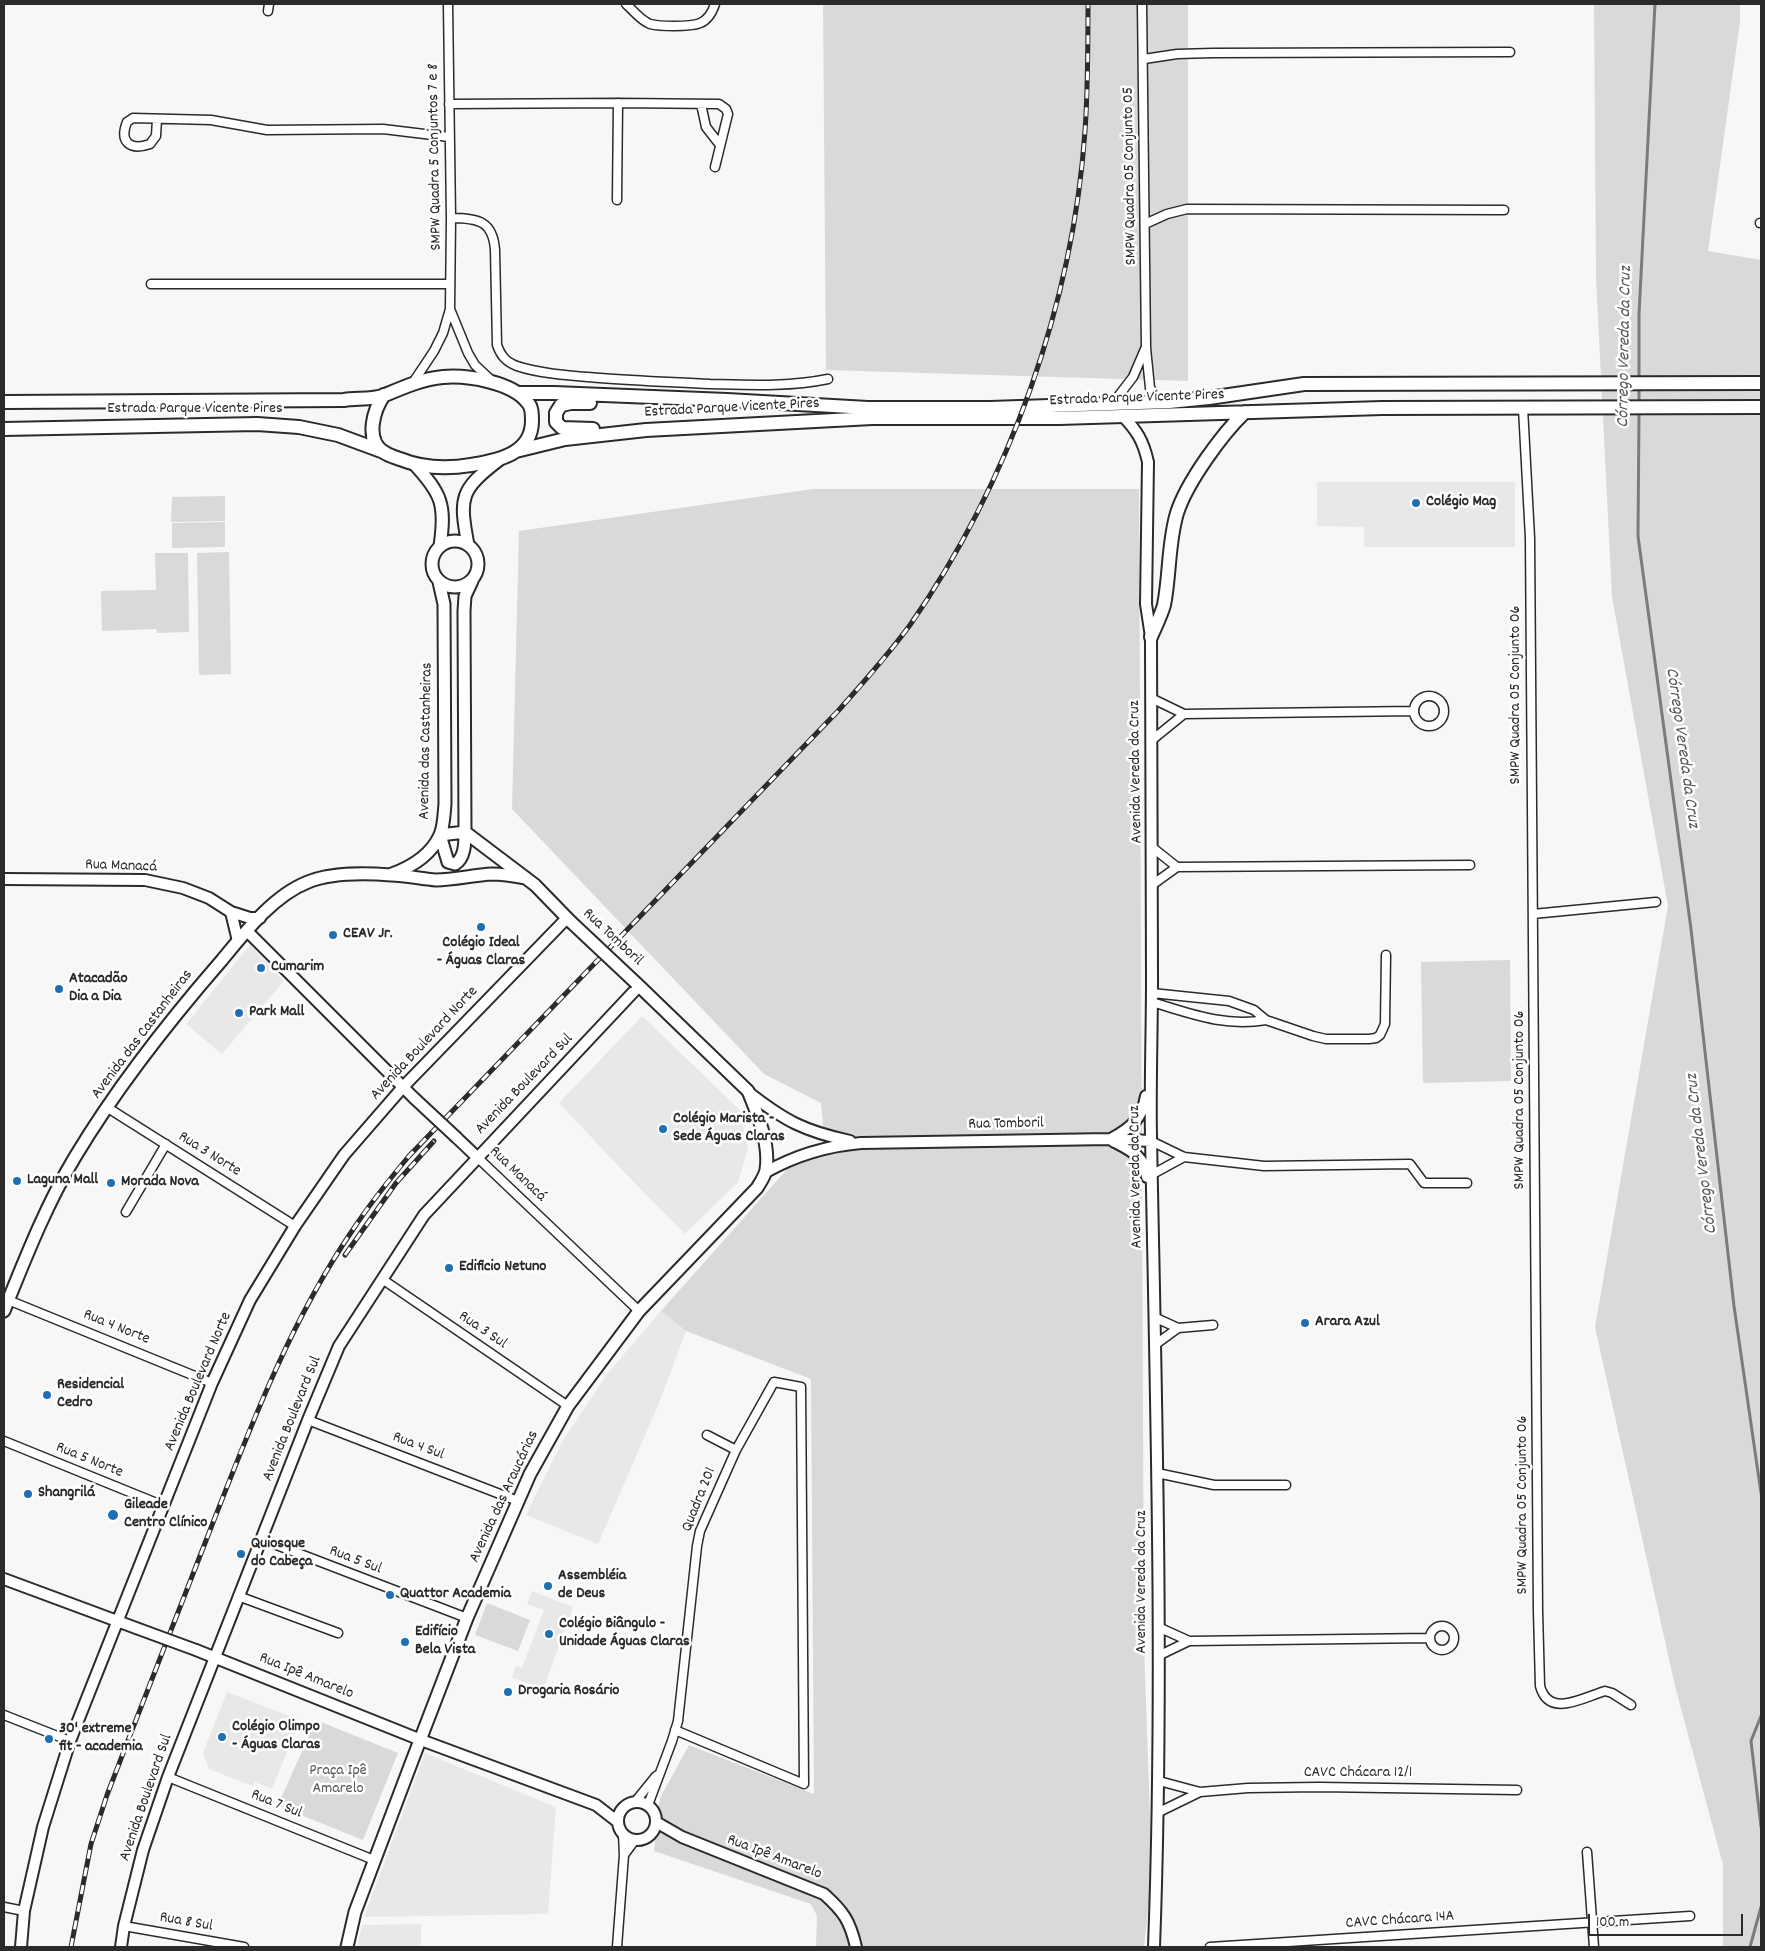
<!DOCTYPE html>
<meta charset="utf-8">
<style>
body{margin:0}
#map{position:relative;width:1765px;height:1951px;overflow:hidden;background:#f7f7f7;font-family:Dekko,sans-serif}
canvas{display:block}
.frame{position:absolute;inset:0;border:5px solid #2b2b2b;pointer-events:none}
.scale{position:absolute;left:1588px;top:1914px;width:155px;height:22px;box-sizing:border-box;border:2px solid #2b2b2b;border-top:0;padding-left:6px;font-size:15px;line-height:18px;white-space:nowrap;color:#2b2b2b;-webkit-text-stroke:4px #fff;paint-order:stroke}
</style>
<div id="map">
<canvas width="1765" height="1951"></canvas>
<div class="frame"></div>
<div class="scale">100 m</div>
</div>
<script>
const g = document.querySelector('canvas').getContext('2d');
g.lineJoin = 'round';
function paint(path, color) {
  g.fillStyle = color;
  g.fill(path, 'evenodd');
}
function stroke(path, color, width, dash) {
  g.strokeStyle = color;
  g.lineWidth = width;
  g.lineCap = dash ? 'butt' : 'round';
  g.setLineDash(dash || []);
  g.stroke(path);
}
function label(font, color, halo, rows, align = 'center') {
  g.font = font + ' Dekko,sans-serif';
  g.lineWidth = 5;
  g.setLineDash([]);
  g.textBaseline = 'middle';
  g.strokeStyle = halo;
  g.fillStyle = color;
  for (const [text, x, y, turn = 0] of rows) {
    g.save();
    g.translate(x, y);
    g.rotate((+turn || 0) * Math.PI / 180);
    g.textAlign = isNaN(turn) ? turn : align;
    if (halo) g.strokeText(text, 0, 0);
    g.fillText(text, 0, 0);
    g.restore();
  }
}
paint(new Path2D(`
 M1317 482H1515V547H1364V527L1317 526Z
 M250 945 284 981 222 1054 186 1024Z
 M642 1016 739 1109 748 1148 738 1182 685 1234 622 1170 559 1103Z
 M661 1311 686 1331 659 1403 598 1544 526 1515 563 1440 608 1373Z
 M532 1591 573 1607 543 1690 512 1677 516 1666 522 1668 544 1610 527 1604Z
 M227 1692 300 1720 272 1789 255 1782 253 1786 209 1769 203 1753Z
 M425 1753 556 1807 548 1914 364 1917Z
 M421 1924V1947H357L362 1925Z`), '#e8e8e8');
paint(new Path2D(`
 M823 4H1188V381L826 370Z
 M1594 4H1740V22L1708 251 1761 260V1947H1723V1865L1675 1686 1595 1327 1668 906 1612 597 1596 277Z
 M813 489H1139L1144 1645 1152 1877 1144 1947H816L817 1916 811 1904 654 1851 660 1798 689 1745 814 1794 811 1379 686 1331 661 1311 789 1167 826 1153 821 1103 764 1074 512 809 519 531Z
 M225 496V521L171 522 172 497Z
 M225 522V547L172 548V523Z
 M229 552 231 674 199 675 197 553Z
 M155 553H188L189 632 157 633 156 629 102 631 101 591 156 590Z
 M1510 960 1511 1081 1423 1083 1421 962Z
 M487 1603 530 1620 518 1651 475 1635Z
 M316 1720 398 1753 363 1840 281 1807H277Z`), '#d9d9d9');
stroke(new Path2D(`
 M1639 380V314L1655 4
 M1639 405V387
 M1639 412 1638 536 1691 929 1734 1306 1761 1493
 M1761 1716 1751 1741 1761 1827
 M1750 1947 1761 1907`), '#7b7b7b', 3);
const minor = new Path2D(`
 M626 4C634 11 640 20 650 24 658 26 666 26 674 26 695 26 708 26 715 4
 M1142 4 1146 348 1150 388 1156 396 1165 400
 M268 11 269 4
 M1144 59 1177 54 1213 53 1510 52
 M449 104 618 103 719 104 726 109 728 114 715 167
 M701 104 706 127 720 145
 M157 119 156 136 150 144C130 151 119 142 127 122L133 118 211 120 267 130 383 129 449 137
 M617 200 618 103
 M451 218C478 218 493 221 495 250L497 345C501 356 506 362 517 366 540 374 576 376 600 378 637 381 673 382 710 384 750 385 789 387 828 379
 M1760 223H1761
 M1145 224 1167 214 1187 209 1504 210
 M151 284H450
 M450 309 468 353 475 365 491 380
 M412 384 434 351 443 333 450 309 451 218 448 4
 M1113 403 1133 377 1145 349
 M1523 408 1530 538 1538 1611 1540 1686C1549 1719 1584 1697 1605 1691L1612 1693 1631 1705
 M1414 711a15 15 0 1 1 30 0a15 15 0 1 1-30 0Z
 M1151 698 1184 714 1414 711
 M1152 740 1184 714
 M1153 848 1177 867
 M1152 885 1177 867 1470 865
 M1533 914 1656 902
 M1152 993 1229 1001 1254 1010 1266 1020 1313 1036 1326 1039H1369L1376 1038 1380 1035 1385 1024 1386 955
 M1152 1002C1192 1014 1224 1027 1266 1020
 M108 1108 295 1226
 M1151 1141 1184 1157 1264 1166 1410 1164 1424 1183H1467
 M477 1157 639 1311
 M1151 1175 1184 1157
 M126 1212 166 1144
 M382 1279 568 1406
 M8 1300 212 1383
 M1156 1318 1178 1328 1213 1325
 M1156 1344 1178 1328
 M308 1420 518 1501
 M4 1441 164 1506
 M1157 1473 1214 1485H1286
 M261 1539 467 1618
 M238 1596 338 1633
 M1430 1638a12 12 0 1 1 24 0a12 12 0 1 1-24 0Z
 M1158 1627 1189 1641 1430 1638
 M1158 1656 1189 1641
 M4 1715 70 1741
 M675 1730 804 1784 801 1387 774 1382 736 1450
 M168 1777 374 1860
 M1159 1781 1200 1792 1248 1788 1319 1787 1517 1790
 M635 1802 656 1776
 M648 1805 672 1741 678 1721 697 1546 700 1531 736 1450 707 1435
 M1159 1812 1200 1792
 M1587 1852 1594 1947
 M624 1855 635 1840
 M4 1907 24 1911
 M124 1926 244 1947
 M617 1947 624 1855 623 1834
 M1210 1947 1690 1916`);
const tertiary = new Path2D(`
 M1122 415C1137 431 1143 440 1148 462L1146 604 1151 637C1151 751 1152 865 1152 979 1152 1032 1150 1085 1151 1137 1156 1407 1164 1677 1154 1947
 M4 879 145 880 183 888 209 898 231 912 250 918H260
 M231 912 238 941
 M248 932 414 1098
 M748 1092C785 1121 804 1131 850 1141
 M457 1138 477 1157
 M1111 1139C1131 1128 1142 1119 1146 1096
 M1113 1141C1130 1150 1145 1156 1147 1177
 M766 1172C796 1155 826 1146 861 1143L1110 1139 1151 1141
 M4 1579 136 1628
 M196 1650 421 1740 596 1805 618 1822
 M618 1821a19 19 0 1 1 38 0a19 19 0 1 1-38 0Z
 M656 1822 682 1837 824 1894C844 1912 850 1921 856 1947
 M21 1947 24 1911 43 1827 70 1741 212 1383 250 1300 295 1226 344 1155 403 1087 567 918
 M121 1947 124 1926 143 1850 168 1777 308 1420 339 1346 424 1215 639 986`);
const secondary = new Path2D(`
 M414 464C442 494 446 505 440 546
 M432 564a23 23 0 1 1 46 0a23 23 0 1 1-46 0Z
 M468 545C459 497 460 490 499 460
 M440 835 448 862 455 864C465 858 465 843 465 832L464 611 465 596 472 581
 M440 835 465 832 535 885 571 922
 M392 874C411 867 431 855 440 835 444 826 444 814 445 804L444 604 439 582
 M4 1311C25 1259 46 1205 75 1157 117 1087 169 1021 222 960 245 932 274 895 308 882 333 872 365 873 391 875 406 875 421 879 436 880 455 880 473 875 492 874 504 874 515 876 526 878
 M347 1947 355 1912 412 1761 467 1618 530 1474 568 1406 639 1311 757 1188C760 1183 765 1176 766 1170 770 1144 758 1115 748 1091L636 983`);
const primary = new Path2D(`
 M518 393H554L727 400 868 408H990L1169 402 1209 398 1304 384 1761 383
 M4 402 344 400C356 398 374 400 385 395 404 387 422 379 443 377 467 375 513 382 528 403 532 407 532 415 532 421 532 454 497 461 471 465 447 469 422 468 400 459 394 457 387 455 382 451 365 438 374 409 384 395
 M590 403H571L561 405 556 413V422L562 428 593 429
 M4 429 257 424 299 427 338 435 384 452
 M516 451 565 439 646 430 872 418H1059L1382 408 1761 407
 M1151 637C1155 627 1161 616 1164 605 1170 575 1168 543 1177 513 1187 482 1222 434 1245 412`);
stroke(minor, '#2b2b2b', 11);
stroke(tertiary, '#2b2b2b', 14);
stroke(secondary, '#2b2b2b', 15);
stroke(primary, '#2b2b2b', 16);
stroke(minor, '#fff', 8);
stroke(tertiary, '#fff', 10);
stroke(secondary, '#fff', 11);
stroke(primary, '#fff', 12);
const rail = new Path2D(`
 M345 1255 396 1183 434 1141
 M71 1947 91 1844 107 1795C140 1709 174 1623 207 1538 248 1433 288 1325 352 1231 369 1205 389 1180 409 1156L838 711C863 683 888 655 910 625 1009 483 1073 304 1085 131 1088 89 1088 46 1088 4`);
stroke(rail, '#2b2b2b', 5);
stroke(rail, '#fff', 3, [9]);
const tertiaryBridge = new Path2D(`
 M414 1098 457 1138
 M136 1628 196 1650`);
const secondaryBridge = new Path2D(`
 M571 922 636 983`);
stroke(tertiaryBridge, '#2b2b2b', 14, []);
stroke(secondaryBridge, '#2b2b2b', 15, []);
stroke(tertiaryBridge, '#fff', 10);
stroke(secondaryBridge, '#fff', 11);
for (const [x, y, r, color] of [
 [1416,503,5,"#1f6fb2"],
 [481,927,5,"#1f6fb2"],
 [333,935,5,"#1f6fb2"],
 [261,968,5,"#1f6fb2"],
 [59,989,5,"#1f6fb2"],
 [239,1013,5,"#1f6fb2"],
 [663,1129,5,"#1f6fb2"],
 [17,1181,5,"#1f6fb2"],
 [111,1183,5,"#1f6fb2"],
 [449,1268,5,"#1f6fb2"],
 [1305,1323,5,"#1f6fb2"],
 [47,1395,5,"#1f6fb2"],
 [28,1494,5,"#1f6fb2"],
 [113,1515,6,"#1f6fb2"],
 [241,1554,5,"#1f6fb2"],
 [548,1586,5,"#1f6fb2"],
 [390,1595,5,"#1f6fb2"],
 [549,1634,5,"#1f6fb2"],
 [405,1642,5,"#1f6fb2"],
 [508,1692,5,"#1f6fb2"],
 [222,1737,5,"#1f6fb2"],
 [49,1739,5,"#1f6fb2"]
]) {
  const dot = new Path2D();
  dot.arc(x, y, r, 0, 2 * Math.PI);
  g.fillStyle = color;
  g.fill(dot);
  stroke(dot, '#fff', 2);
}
label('16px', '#2b2b2b', '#fff', [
 ["SMPW Quadra 5 Conjuntos 7 e 8",436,157,-91],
 ["SMPW Quadra 05 Conjunto 05",1131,176,-91],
 ["Estrada Parque Vicente Pires",1137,399,-2],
 ["Estrada Parque Vicente Pires",732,409,-3],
 ["Estrada Parque Vicente Pires",195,410],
 ["SMPW Quadra 05 Conjunto 06",1517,695,-90],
 ["Avenida das Castanheiras",427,741,-89],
 ["Avenida Vereda da Cruz",1137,772,-91],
 ["Rua Manacá",121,867,2],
 ["Rua Tomboril",612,938,43],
 ["Avenida das Castanheiras",143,1035,-53],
 ["Avenida Boulevard Norte",425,1044,-47],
 ["Avenida Boulevard Sul",525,1085,-46],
 ["SMPW Quadra 05 Conjunto 06",1521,1100,-90],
 ["Rua Tomboril",1006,1125,-1],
 ["Rua 3 Norte",209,1155,32],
 ["Rua Manacá",517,1175,44],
 ["Avenida Vereda da Cruz",1137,1177,-91],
 ["Rua 4 Norte",116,1328,22],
 ["Rua 3 Sul",482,1331,34],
 ["Avenida Boulevard Norte",199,1382,-67],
 ["Avenida Boulevard Sul",293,1419,-68],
 ["Rua 4 Sul",418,1447,21],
 ["Rua 5 Norte",89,1461,22],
 ["Avenida das Araucárias",505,1497,-65],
 ["Quadra 201",700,1500,-68],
 ["SMPW Quadra 05 Conjunto 06",1524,1505,-90],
 ["Rua 5 Sul",355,1561,21],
 ["Avenida Vereda da Cruz",1143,1582,-90],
 ["Rua Ipê Amarelo",306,1677,22],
 ["CAVC Chácara 12/1",1358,1774],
 ["Avenida Boulevard Sul",147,1798,-71],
 ["Rua 7 Sul",276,1805,22],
 ["Rua Ipê Amarelo",774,1858,21],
 ["CAVC Chácara 14A",1400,1921,-4],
 ["Rua 8 Sul",186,1923,10]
]);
label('bold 16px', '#2b2b2b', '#fff', [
 ["Colégio Mag",1426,503],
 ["CEAV Jr.",343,935],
 ["Colégio Ideal",481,944,"center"],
 ["- Águas Claras",481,962,"center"],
 ["Cumarim",271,968],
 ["Atacadão",69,980],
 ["Dia a Dia",69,998],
 ["Park Mall",249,1013],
 ["Colégio Marista -",673,1120],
 ["Sede Águas Claras",673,1138],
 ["Laguna Mall",27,1181],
 ["Morada Nova",121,1183],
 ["Edificio Netuno",459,1268],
 ["Arara Azul",1315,1323],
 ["Residencial",57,1386],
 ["Cedro",57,1404],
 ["Shangrilá",38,1494],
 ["Gileade",124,1506],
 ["Centro Clínico",124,1524],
 ["Quiosque",251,1545],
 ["do Cabeça",251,1563],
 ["Assembléia",558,1577],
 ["de Deus",558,1595],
 ["Quattor Academia",400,1595],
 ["Colégio Biângulo -",559,1625],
 ["Unidade Águas Claras",559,1643],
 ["Edifício",415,1633],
 ["Bela Vista",415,1651],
 ["Drogaria Rosário",518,1692],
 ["Colégio Olimpo",232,1728],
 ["- Águas Claras",232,1746],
 ["30' extreme",59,1730],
 ["fit - academia",59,1748]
], 'left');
label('16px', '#565656', '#fff', [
 ["Praça Ipê",338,1772],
 ["Amarelo",338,1790]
]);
label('italic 18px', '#5a5a5a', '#fff', [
 ["Córrego Vereda da Cruz",1626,347,-89],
 ["Córrego Vereda da Cruz",1681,748,82],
 ["Córrego Vereda da Cruz",1703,1154,-97]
]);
</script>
